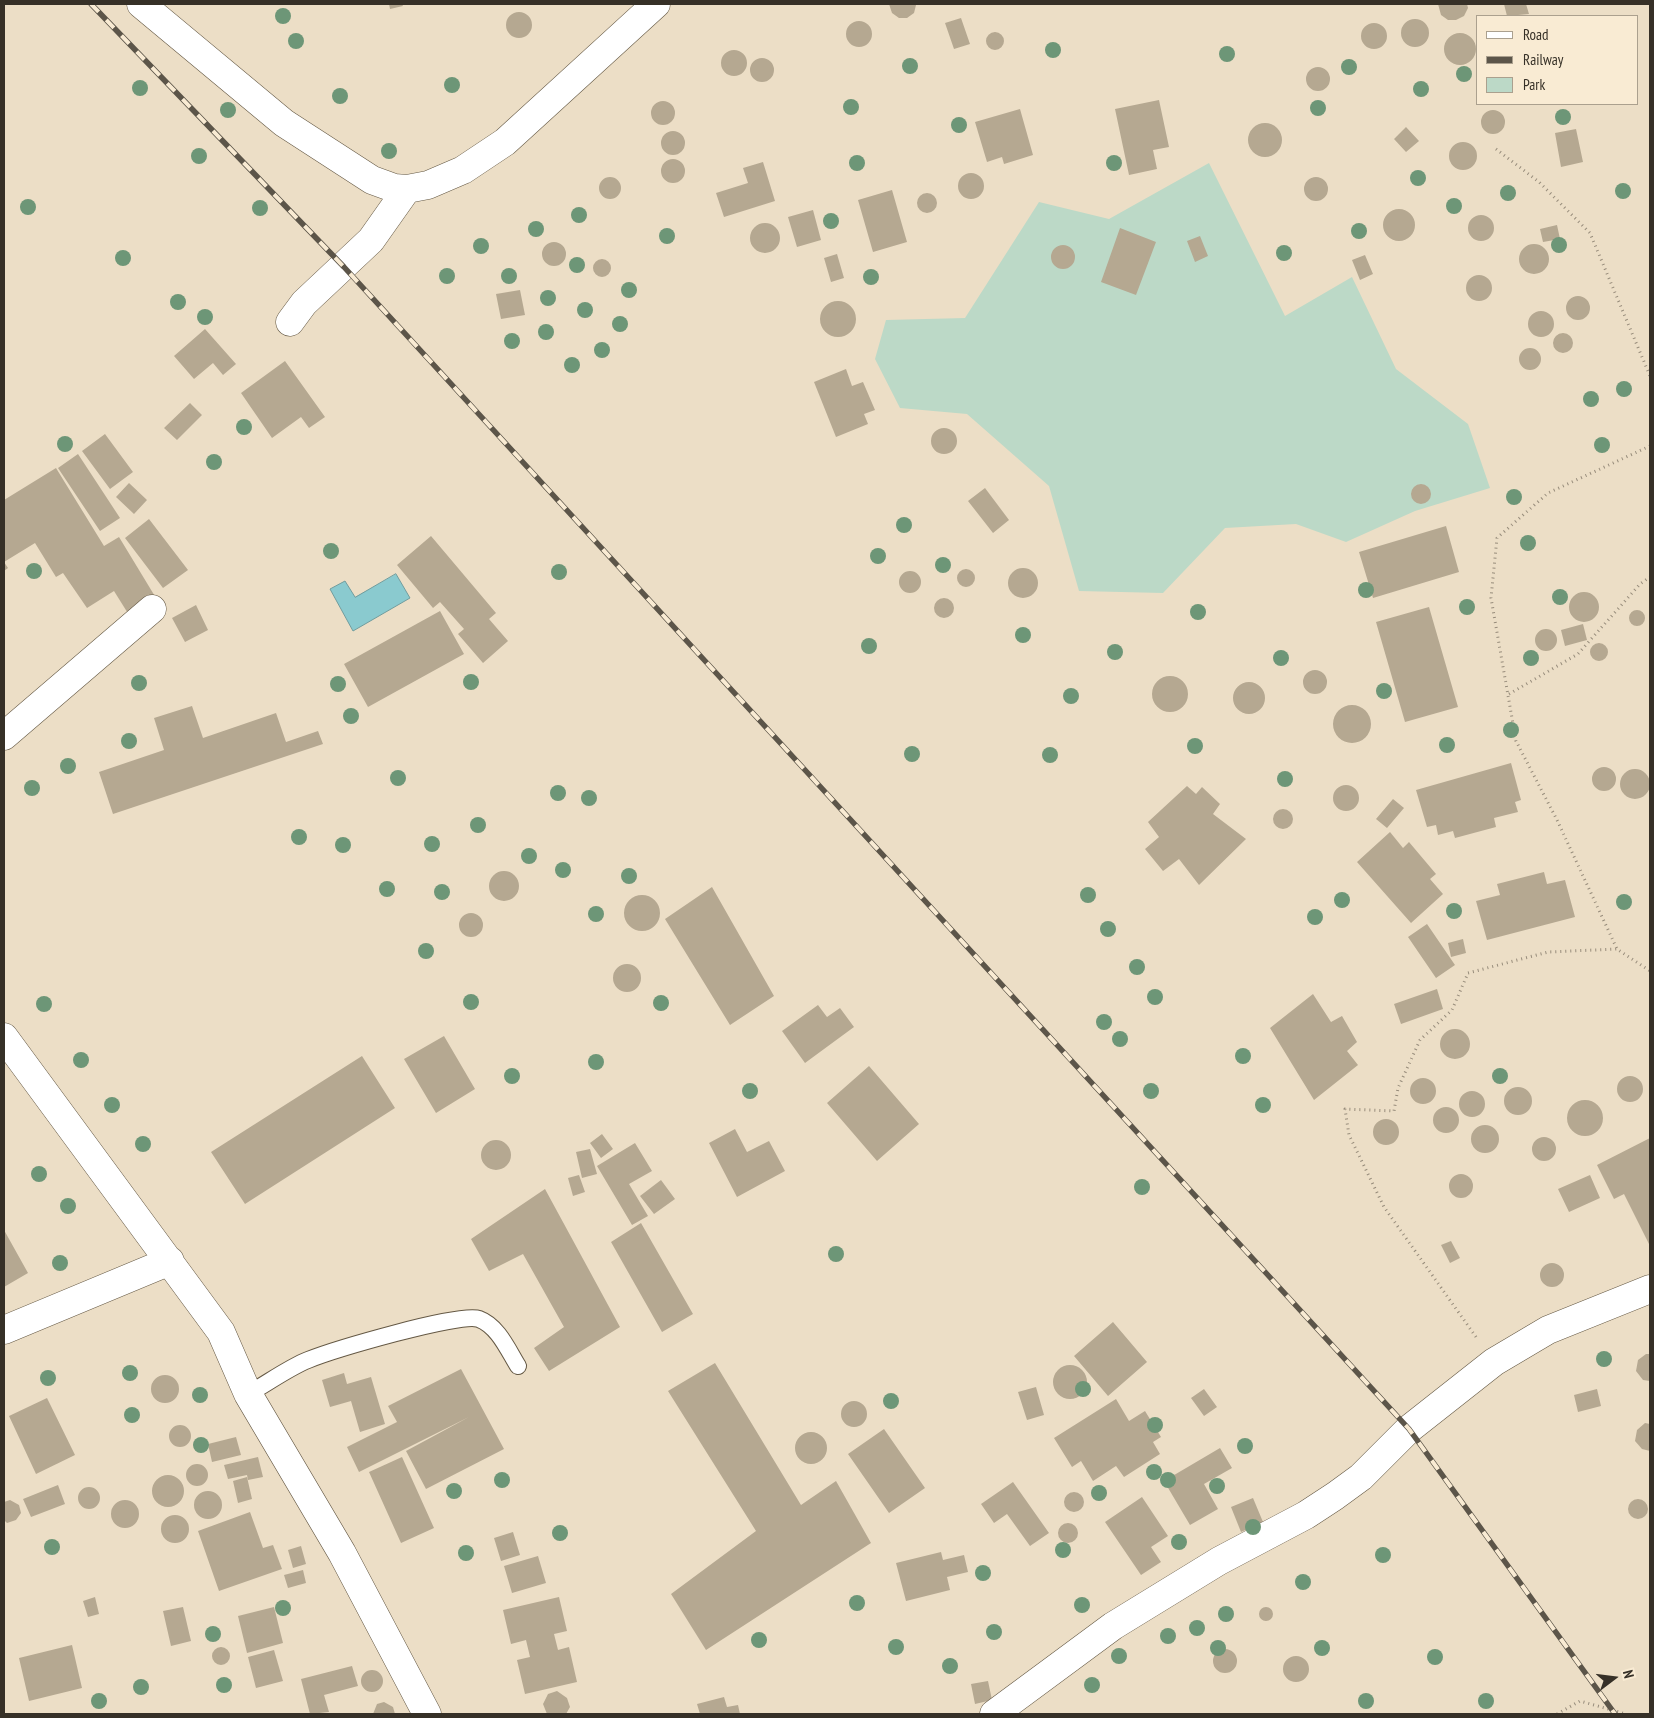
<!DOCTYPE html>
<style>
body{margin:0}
#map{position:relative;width:1654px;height:1718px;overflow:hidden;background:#ecdec6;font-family:"PT Sans Narrow",sans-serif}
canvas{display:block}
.frame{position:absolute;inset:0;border:5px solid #363027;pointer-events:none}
.legend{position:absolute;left:1476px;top:15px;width:162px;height:90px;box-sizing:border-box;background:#f9ebd3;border:1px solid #aba08e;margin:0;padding:6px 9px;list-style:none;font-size:15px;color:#363027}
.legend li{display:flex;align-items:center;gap:10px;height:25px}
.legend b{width:25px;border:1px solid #aba08e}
.north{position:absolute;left:1589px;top:1653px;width:50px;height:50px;-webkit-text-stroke:4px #f9ebd3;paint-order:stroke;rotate:75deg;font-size:14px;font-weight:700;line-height:20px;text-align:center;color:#363027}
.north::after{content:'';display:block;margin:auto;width:18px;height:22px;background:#363027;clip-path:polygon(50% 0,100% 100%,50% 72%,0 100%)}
</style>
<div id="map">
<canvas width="1654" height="1718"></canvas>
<div class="frame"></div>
<ul class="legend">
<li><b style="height:6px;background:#fff"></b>Road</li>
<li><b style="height:6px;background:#5c5549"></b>Railway</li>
<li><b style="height:14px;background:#bcd9c7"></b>Park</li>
</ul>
<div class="north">N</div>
</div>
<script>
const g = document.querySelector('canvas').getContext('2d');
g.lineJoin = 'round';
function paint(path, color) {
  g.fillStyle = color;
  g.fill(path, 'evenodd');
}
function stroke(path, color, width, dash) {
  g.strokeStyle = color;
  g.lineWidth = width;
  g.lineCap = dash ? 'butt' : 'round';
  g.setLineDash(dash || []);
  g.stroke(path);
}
paint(new Path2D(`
 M1209 163 1285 316 1352 277 1396 369 1468 424 1490 488 1415 511 1346 542 1296 524 1225 528 1163 593 1079 591 1049 486 967 414 900 408 875 359 886 320 965 318 1039 202 1109 219Z`), '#bcd9c7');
const water = new Path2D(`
 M396 574 410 598 353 631 330 589 345 581 355 597Z`);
paint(water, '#8acacf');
stroke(water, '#719c9d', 1);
paint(new Path2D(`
 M389 4H402L403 6 390 9Z
 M889 4H916V5L914 13 907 18H899L892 13Z
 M1438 4H1467L1468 8 1464 16 1456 20H1448L1441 15Z
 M1504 4H1526L1529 14 1507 16Z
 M506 25a13 13 0 1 1 26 0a13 13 0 1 1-26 0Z
 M961 18 970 44 954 49 945 23Z
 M1401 33a14 14 0 1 1 28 0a14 14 0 1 1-28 0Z
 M846 34a13 13 0 1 1 26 0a13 13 0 1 1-26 0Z
 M1361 36a13 13 0 1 1 26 0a13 13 0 1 1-26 0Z
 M986 41a9 9 0 1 1 18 0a9 9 0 1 1-18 0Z
 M1444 49a16 16 0 1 1 32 0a16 16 0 1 1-32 0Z
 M721 63a13 13 0 1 1 26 0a13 13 0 1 1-26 0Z
 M750 70a12 12 0 1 1 24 0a12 12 0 1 1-24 0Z
 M1306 79a12 12 0 1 1 24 0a12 12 0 1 1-24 0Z
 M1159 100 1169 147 1153 150 1157 169 1129 175 1115 109Z
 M651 113a12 12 0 1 1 24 0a12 12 0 1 1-24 0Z
 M1020 109 1033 155 1004 164 1002 157 987 162 975 122Z
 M1481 122a12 12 0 1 1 24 0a12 12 0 1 1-24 0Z
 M1248 140a17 17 0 1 1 34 0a17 17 0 1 1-34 0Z
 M1406 127 1419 141 1406 152 1394 139Z
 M1576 129 1583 162 1561 167 1555 133Z
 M661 143a12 12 0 1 1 24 0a12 12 0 1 1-24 0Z
 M1449 156a14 14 0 1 1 28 0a14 14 0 1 1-28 0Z
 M661 171a12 12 0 1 1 24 0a12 12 0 1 1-24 0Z
 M763 162 775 201 724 217 716 193 748 183 743 168Z
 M958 186a13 13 0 1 1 26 0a13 13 0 1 1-26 0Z
 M1304 189a12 12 0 1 1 24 0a12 12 0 1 1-24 0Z
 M599 188a11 11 0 1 1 22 0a11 11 0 1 1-22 0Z
 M892 190 907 242 873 252 858 200Z
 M917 203a10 10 0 1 1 20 0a10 10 0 1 1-20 0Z
 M1383 225a16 16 0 1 1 32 0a16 16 0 1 1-32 0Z
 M813 210 821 240 797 247 788 217Z
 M1468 228a13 13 0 1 1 26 0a13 13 0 1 1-26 0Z
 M750 238a15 15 0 1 1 30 0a15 15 0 1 1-30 0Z
 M1557 225 1560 239 1543 242 1540 229Z
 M1120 228 1156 242 1136 295 1101 282Z
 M1200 236 1208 256 1195 262 1187 241Z
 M542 254a12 12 0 1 1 24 0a12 12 0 1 1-24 0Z
 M1519 259a15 15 0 1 1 30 0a15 15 0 1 1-30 0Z
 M1051 257a12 12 0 1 1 24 0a12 12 0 1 1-24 0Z
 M837 254 844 278 831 282 824 258Z
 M1365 255 1373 274 1360 280 1352 260Z
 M593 268a9 9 0 1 1 18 0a9 9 0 1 1-18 0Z
 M1466 288a13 13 0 1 1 26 0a13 13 0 1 1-26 0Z
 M520 290 525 315 501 319 496 294Z
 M1566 308a12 12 0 1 1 24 0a12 12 0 1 1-24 0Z
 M820 319a18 18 0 1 1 36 0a18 18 0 1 1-36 0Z
 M1528 324a13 13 0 1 1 26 0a13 13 0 1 1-26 0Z
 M205 329 236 364 223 375 213 363 194 379 174 356Z
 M1553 343a10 10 0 1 1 20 0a10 10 0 1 1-20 0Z
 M1519 359a11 11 0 1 1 22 0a11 11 0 1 1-22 0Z
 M285 361 325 417 309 428 301 417 272 438 241 393Z
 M846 369 852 386 863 382 875 410 864 414 868 424 836 437 814 382Z
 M190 403 202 415 177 440 164 428Z
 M931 441a13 13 0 1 1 26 0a13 13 0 1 1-26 0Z
 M105 434 133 472 110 489 82 451Z
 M78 454 120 518 100 531 58 468Z
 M56 468 104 546 119 537 156 598 129 615 114 591 87 608 63 573 56 577 35 543 4 562 8 568 4 571V500Z
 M129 483 147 500 134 514 116 497Z
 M1411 494a10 10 0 1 1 20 0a10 10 0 1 1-20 0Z
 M985 488 1009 520 993 533 968 501Z
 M149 519 188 570 163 588 125 538Z
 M1446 526 1459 572 1373 598 1359 552Z
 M431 536 496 613 489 619 508 641 483 663 458 634 464 629 440 602 433 608 397 565Z
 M1008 583a15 15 0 1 1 30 0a15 15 0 1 1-30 0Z
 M957 578a9 9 0 1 1 18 0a9 9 0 1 1-18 0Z
 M899 582a11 11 0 1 1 22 0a11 11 0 1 1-22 0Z
 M1569 607a15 15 0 1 1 30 0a15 15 0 1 1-30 0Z
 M934 608a10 10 0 1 1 20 0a10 10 0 1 1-20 0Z
 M196 605 208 630 185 642 172 618Z
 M1429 607 1458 707 1405 722 1376 622Z
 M1629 618a8 8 0 1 1 16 0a8 8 0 1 1-16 0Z
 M440 611 464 654 368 707 344 664Z
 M1583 624 1587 640 1565 646 1561 630Z
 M1535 640a11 11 0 1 1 22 0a11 11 0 1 1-22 0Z
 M1590 652a9 9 0 1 1 18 0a9 9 0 1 1-18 0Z
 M1303 682a12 12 0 1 1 24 0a12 12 0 1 1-24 0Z
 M1152 694a18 18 0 1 1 36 0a18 18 0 1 1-36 0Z
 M1233 698a16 16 0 1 1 32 0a16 16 0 1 1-32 0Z
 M1333 724a19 19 0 1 1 38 0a19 19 0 1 1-38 0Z
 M192 706 203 738 276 713 286 742 318 731 323 744 113 814 99 772 164 750 154 718Z
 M1511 763 1521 800 1515 802 1518 812 1494 818 1496 827 1455 838 1453 831 1438 835 1436 825 1427 827 1416 790Z
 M1592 779a12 12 0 1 1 24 0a12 12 0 1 1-24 0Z
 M1620 784a15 15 0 1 1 30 0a15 15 0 1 1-30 0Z
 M1333 798a13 13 0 1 1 26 0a13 13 0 1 1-26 0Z
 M1187 786 1196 794 1202 787 1220 804 1213 814 1246 839 1199 885 1179 859 1163 871 1145 849 1159 837 1148 822Z
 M1393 799 1404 808 1387 828 1376 819Z
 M1273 819a10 10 0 1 1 20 0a10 10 0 1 1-20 0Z
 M1390 832 1403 848 1409 842 1436 874 1430 879 1443 894 1411 923 1357 862Z
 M489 886a15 15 0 1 1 30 0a15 15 0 1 1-30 0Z
 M1544 872 1547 884 1565 880 1575 917 1487 940 1476 901 1500 895 1497 884Z
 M712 887 774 996 730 1025 665 919Z
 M624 913a18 18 0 1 1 36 0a18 18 0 1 1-36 0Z
 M459 925a12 12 0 1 1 24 0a12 12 0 1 1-24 0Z
 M1427 924 1455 965 1436 978 1408 937Z
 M1463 939 1466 953 1451 957 1448 943Z
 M613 978a14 14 0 1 1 28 0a14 14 0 1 1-28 0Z
 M1437 989 1443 1009 1401 1024 1394 1004Z
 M1313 994 1331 1022 1342 1016 1357 1042 1347 1051 1358 1065 1314 1100 1270 1028Z
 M818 1005 827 1017 840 1008 854 1027 805 1063 782 1031Z
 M1440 1044a15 15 0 1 1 30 0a15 15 0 1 1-30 0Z
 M444 1036 475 1089 436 1113 404 1059Z
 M362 1056 395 1108 245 1204 211 1152Z
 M869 1066 919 1124 877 1161 827 1103Z
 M1617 1089a13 13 0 1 1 26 0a13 13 0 1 1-26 0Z
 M1410 1091a13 13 0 1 1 26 0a13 13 0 1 1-26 0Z
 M1504 1101a14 14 0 1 1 28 0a14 14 0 1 1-28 0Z
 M1459 1104a13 13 0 1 1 26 0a13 13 0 1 1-26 0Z
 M1567 1118a18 18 0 1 1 36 0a18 18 0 1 1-36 0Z
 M1433 1120a13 13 0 1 1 26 0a13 13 0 1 1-26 0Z
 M1373 1132a13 13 0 1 1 26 0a13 13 0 1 1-26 0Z
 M1471 1139a14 14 0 1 1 28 0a14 14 0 1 1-28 0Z
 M735 1129 747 1152 769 1141 785 1171 737 1197 709 1143Z
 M602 1134 613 1149 601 1158 590 1143Z
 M1532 1149a12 12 0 1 1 24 0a12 12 0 1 1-24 0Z
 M1650 1138V1244H1649L1624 1194 1614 1199 1597 1165Z
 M481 1155a15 15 0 1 1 30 0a15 15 0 1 1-30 0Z
 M635 1143 652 1171 629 1184 648 1216 632 1225 597 1166Z
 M590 1149 597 1174 582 1178 576 1152Z
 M1449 1186a12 12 0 1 1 24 0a12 12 0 1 1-24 0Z
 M579 1175 585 1192 573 1196 568 1178Z
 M1590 1175 1600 1198 1569 1212 1558 1189Z
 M661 1180 675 1199 654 1214 640 1196Z
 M545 1189 620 1327 549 1371 534 1348 564 1327 523 1254 489 1271 471 1239Z
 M641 1223 693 1314 662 1332 611 1242Z
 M4 1230 28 1273 4 1287Z
 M1451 1241 1460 1258 1450 1263 1441 1245Z
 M1540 1275a12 12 0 1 1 24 0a12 12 0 1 1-24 0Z
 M1113 1322 1147 1362 1108 1396 1074 1356Z
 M1646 1354H1650V1381L1643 1380 1636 1371 1638 1360Z
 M715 1363 801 1505 836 1481 871 1543 706 1650 671 1594 756 1531 668 1391Z
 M1053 1382a17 17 0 1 1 34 0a17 17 0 1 1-34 0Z
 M461 1369 504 1449 426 1489 406 1451 469 1417 359 1472 347 1447 397 1422 388 1406Z
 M344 1373 347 1384 371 1377 385 1424 360 1432 351 1401 330 1407 322 1380Z
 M151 1389a14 14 0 1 1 28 0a14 14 0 1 1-28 0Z
 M1036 1387 1044 1415 1027 1420 1018 1392Z
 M1204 1389 1217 1407 1204 1416 1191 1398Z
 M1597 1389 1601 1406 1578 1412 1574 1395Z
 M47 1398 75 1455 36 1474 9 1416Z
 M1116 1399 1129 1421 1145 1411 1161 1437 1153 1442 1160 1454 1124 1477 1116 1466 1093 1481 1081 1461 1072 1467 1054 1438Z
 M841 1414a13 13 0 1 1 26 0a13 13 0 1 1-26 0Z
 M1645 1423 1650 1424V1451L1642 1449 1635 1441 1637 1430Z
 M169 1436a11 11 0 1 1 22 0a11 11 0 1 1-22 0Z
 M884 1429 925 1488 889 1513 848 1454Z
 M795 1448a16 16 0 1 1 32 0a16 16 0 1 1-32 0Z
 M236 1437 241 1455 212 1462 208 1444Z
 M1220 1448 1232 1468 1204 1484 1218 1509 1190 1525 1164 1481Z
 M258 1457 263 1477 248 1480 247 1475 228 1479 224 1465Z
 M402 1457 434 1528 401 1543 369 1472Z
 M186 1475a11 11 0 1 1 22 0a11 11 0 1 1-22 0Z
 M152 1491a16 16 0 1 1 32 0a16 16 0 1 1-32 0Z
 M247 1477 252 1499 238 1503 233 1481Z
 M1013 1482 1049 1533 1030 1546 1007 1514 994 1523 981 1504Z
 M58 1485 65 1504 31 1517 23 1499Z
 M78 1498a11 11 0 1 1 22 0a11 11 0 1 1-22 0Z
 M194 1505a14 14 0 1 1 28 0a14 14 0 1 1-28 0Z
 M1064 1502a10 10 0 1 1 20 0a10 10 0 1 1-20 0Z
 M1142 1497 1168 1536 1151 1547 1161 1562 1141 1575 1105 1522Z
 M1253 1498 1263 1522 1241 1532 1231 1507Z
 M1628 1509a10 10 0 1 1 20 0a10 10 0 1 1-20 0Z
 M111 1514a14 14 0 1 1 28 0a14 14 0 1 1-28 0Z
 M10 1500 19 1505 21 1513 16 1520 7 1523 4 1520V1502Z
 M250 1512 263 1548 273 1545 282 1569 219 1591 198 1531Z
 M161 1529a14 14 0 1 1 28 0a14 14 0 1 1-28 0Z
 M1058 1533a10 10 0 1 1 20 0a10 10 0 1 1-20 0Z
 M513 1532 520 1555 501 1561 494 1538Z
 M301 1546 306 1564 293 1568 288 1550Z
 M941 1552 943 1560 964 1555 968 1572 947 1577 950 1590 906 1601 896 1563Z
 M538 1556 546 1583 512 1593 504 1566Z
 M303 1570 306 1583 288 1588 284 1575Z
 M95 1597 99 1614 88 1617 83 1601Z
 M559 1597 567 1631 554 1634 558 1650 569 1647 577 1682 525 1694 517 1660 530 1657 526 1640 511 1644 503 1610Z
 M183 1607 191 1641 171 1646 163 1611Z
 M274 1607 283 1643 247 1653 238 1616Z
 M1259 1614a7 7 0 1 1 14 0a7 7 0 1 1-14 0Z
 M72 1645 82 1688 29 1701 19 1658Z
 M212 1656a9 9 0 1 1 18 0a9 9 0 1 1-18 0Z
 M1213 1661a12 12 0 1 1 24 0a12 12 0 1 1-24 0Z
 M274 1650 283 1681 256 1688 248 1657Z
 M1283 1669a13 13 0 1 1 26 0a13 13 0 1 1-26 0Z
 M352 1666 358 1686 324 1695 329 1712 310 1714 301 1679Z
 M361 1681a11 11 0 1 1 22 0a11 11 0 1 1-22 0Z
 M988 1681 992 1700 975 1704 971 1684Z
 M557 1691 567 1698 570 1707 566 1714H547L543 1704 548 1694Z
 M724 1697 727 1707 738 1705 740 1714H700L697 1704Z
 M384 1702 393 1707 395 1714H373L377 1704Z`), '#b5a891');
const service = new Path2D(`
 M248 1394C268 1383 288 1368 308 1360 333 1350 460 1312 479 1319 498 1326 508 1350 518 1366`);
const minor = new Path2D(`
 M141 4 284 123 372 180 394 188 407 189 428 185 463 170 505 142 656 4
 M290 322 304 303 371 240 407 189
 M4 736 152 609
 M4 1037 221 1332 248 1394 342 1553 427 1714
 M4 1330 170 1261
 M994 1714 1113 1626 1219 1561 1306 1515 1335 1496 1361 1477 1409 1429 1494 1362 1548 1330 1650 1289`);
stroke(service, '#645844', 18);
stroke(minor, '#645844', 29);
stroke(new Path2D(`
 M1496 149 1539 182 1590 233 1650 376
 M1650 446 1548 493 1497 538 1491 598 1516 741 1557 820 1617 949 1650 971
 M1509 694 1578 654 1640 584 1650 577
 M1476 1337 1384 1207 1349 1135 1345 1109 1394 1111 1398 1088 1420 1040 1452 1010 1468 973 1548 952 1617 949
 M1557 1714 1580 1701 1626 1714`), '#978c7b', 3, [1, 4]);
stroke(service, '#fff', 16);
stroke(minor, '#fff', 28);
const rail = new Path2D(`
 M91 4 344 267 1409 1429 1615 1714`);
stroke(rail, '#5c5549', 5.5);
stroke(rail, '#f9ebd3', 4, [11]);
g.fillStyle = '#6d9677';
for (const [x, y] of [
 [283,16],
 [296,41],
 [1053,50],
 [1227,54],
 [910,66],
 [1349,67],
 [1464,74],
 [452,85],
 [140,88],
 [1421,89],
 [340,96],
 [851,107],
 [1318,108],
 [228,110],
 [1563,117],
 [959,125],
 [389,151],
 [199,156],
 [857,163],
 [1114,163],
 [1418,178],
 [1623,191],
 [1508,193],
 [1454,206],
 [28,207],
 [260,208],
 [579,215],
 [831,221],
 [536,229],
 [1359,231],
 [667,236],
 [1559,245],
 [481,246],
 [1284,253],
 [123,258],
 [577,265],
 [447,276],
 [509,276],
 [871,277],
 [629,290],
 [548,298],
 [178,302],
 [585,310],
 [205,317],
 [620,324],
 [546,332],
 [512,341],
 [602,350],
 [572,365],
 [1624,389],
 [1591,399],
 [244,427],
 [65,444],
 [1602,445],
 [214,462],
 [1514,497],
 [904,525],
 [1528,543],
 [331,551],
 [878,556],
 [943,565],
 [34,571],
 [559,572],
 [1366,590],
 [1560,597],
 [1467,607],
 [1198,612],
 [1023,635],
 [869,646],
 [1115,652],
 [1281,658],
 [1531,658],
 [471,682],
 [139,683],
 [338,684],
 [1384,691],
 [1071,696],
 [351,716],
 [1511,730],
 [129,741],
 [1447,745],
 [1195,746],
 [912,754],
 [1050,755],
 [68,766],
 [398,778],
 [1285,779],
 [32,788],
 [558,793],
 [589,798],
 [478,825],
 [299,837],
 [432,844],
 [343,845],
 [529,856],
 [563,870],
 [629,876],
 [387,889],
 [442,892],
 [1088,895],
 [1342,900],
 [1624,902],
 [1454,911],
 [596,914],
 [1315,917],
 [1108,929],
 [426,951],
 [1137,967],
 [1155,997],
 [471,1002],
 [661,1003],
 [44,1004],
 [1104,1022],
 [1120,1039],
 [1243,1056],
 [81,1060],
 [596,1062],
 [512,1076],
 [1500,1076],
 [750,1091],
 [1151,1091],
 [112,1105],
 [1263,1105],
 [143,1144],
 [39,1174],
 [1142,1187],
 [68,1206],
 [836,1254],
 [60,1263],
 [1604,1359],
 [130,1373],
 [48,1378],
 [1083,1389],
 [200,1395],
 [891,1401],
 [132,1415],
 [1155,1425],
 [201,1445],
 [1245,1446],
 [1154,1472],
 [502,1480],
 [1168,1480],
 [1217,1486],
 [454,1491],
 [1099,1493],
 [1253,1527],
 [560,1533],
 [1179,1542],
 [52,1547],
 [1063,1550],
 [466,1553],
 [1383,1555],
 [983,1573],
 [1303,1582],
 [857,1603],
 [1082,1605],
 [283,1608],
 [1226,1614],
 [1197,1628],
 [994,1632],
 [213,1634],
 [1168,1636],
 [759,1640],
 [896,1647],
 [1218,1648],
 [1322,1648],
 [1119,1656],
 [1435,1657],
 [950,1666],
 [224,1685],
 [1092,1685],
 [141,1687],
 [99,1701],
 [1366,1701],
 [1486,1701]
]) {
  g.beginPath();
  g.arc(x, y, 8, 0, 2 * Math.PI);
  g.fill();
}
</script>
